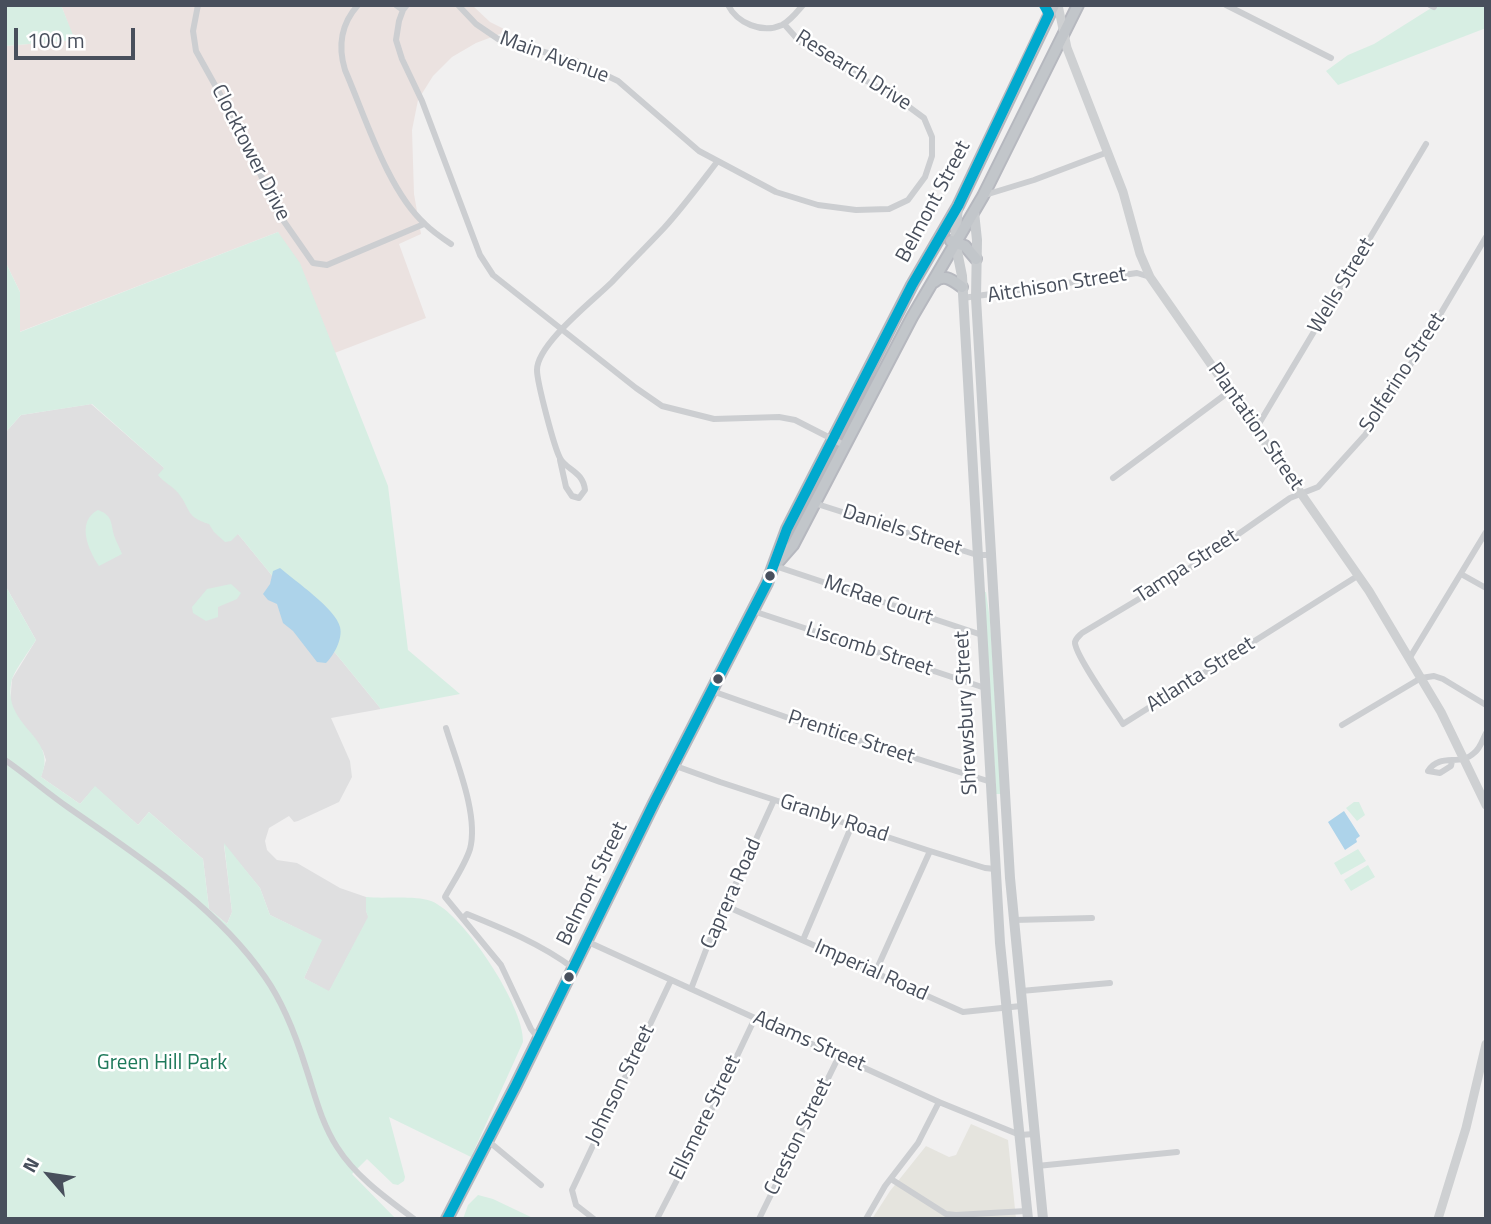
<!DOCTYPE html>
<style>
body{margin:0}
#map{position:relative;width:1491px;height:1224px;overflow:hidden;background:#f1f0f0;font-family:"Titillium Web",sans-serif}
canvas{display:block}
.frame{position:absolute;inset:0;border:7px solid #484f5c;pointer-events:none}
.north{position:absolute;left:14px;top:1140px;width:70px;height:70px;-webkit-text-stroke:5px #fff;paint-order:stroke;rotate:299deg;font-size:19px;font-weight:700;line-height:28px;text-align:center;color:#484f5c}
.north::after{content:'';display:block;margin:auto;width:24px;height:32px;background:#484f5c;clip-path:polygon(50% 0,100% 100%,50% 72%,0 100%)}
.scale{position:absolute;left:14px;top:28px;width:121px;height:32px;box-sizing:border-box;border:4px solid #484f5c;border-top:0;padding-left:9px;font-size:21px;line-height:24px;white-space:nowrap;color:#484f5c;-webkit-text-stroke:5px #fff;paint-order:stroke}
</style>
<div id="map">
<canvas width="1491" height="1224"></canvas>
<div class="frame"></div>
<div class="north">N</div>
<div class="scale">100 m</div>
</div>
<script>
const g = document.querySelector('canvas').getContext('2d');
g.lineJoin = 'round';
function paint(path, color) {
  g.fillStyle = color;
  g.fill(path, 'evenodd');
}
function stroke(path, color, width, dash) {
  g.strokeStyle = color;
  g.lineWidth = width;
  g.lineCap = dash ? 'butt' : 'round';
  g.setLineDash(dash || []);
  g.stroke(path);
}
function label(font, color, halo, rows, align = 'center') {
  g.font = font + ' "Titillium Web",sans-serif';
  g.lineWidth = 5;
  g.setLineDash([]);
  g.textBaseline = 'middle';
  g.strokeStyle = halo;
  g.fillStyle = color;
  for (const [text, x, y, turn = 0] of rows) {
    g.save();
    g.translate(x, y);
    g.rotate((+turn || 0) * Math.PI / 180);
    g.textAlign = isNaN(turn) ? turn : align;
    if (halo) g.strokeText(text, 0, 0);
    g.fillText(text, 0, 0);
    g.restore();
  }
}
paint(new Path2D(`
 M971 1124 1008 1140 1016 1219H872L890 1191 926 1146 949 1157 956 1155Z`), '#e5e4de');
paint(new Path2D(`
 M91 404 234 529 381 709 331 718 350 761 352 777 339 802 298 821 294 822 289 816 269 828 265 841 267 850 277 860 297 863 340 888 366 897V911L369 917 329 992 304 978 321 940 270 915 260 888 224 845 232 912 227 924 209 909 203 859 149 812 138 825 95 787 80 804 41 777 46 760 43 751 14 718 10 705 12 679 36 640 5 585V433L21 415Z`), '#dfdfe0');
paint(new Path2D(`
 M61 5H472L490 22 508 31 476 43 452 57 433 76 418 100 412 130 414 194 421 234 399 244 426 318 332 354 278 232 19 332 20 292 5 261V46L74 40Z`), '#ebe2e0');
paint(new Path2D(`
 M5 5H61L75 40 5 46Z
 M1436 5H1486V28L1338 85 1326 71 1348 55 1374 44Z
 M278 232 300 263 388 486 408 650 460 694 381 709 238 534 231 541 225 542 214 532 209 524C186 517 191 510 179 494 173 486 163 482 158 475L164 468 92 404 21 415 5 433V261L20 292V332Z
 M98 510C114 516 110 524 115 538 117 543 120 549 122 554L99 566C88 550 76 521 98 510Z
 M231 584 241 593 237 599 218 607V617L206 621 193 613 192 607 207 589Z
 M5 585 36 640C28 653 18 665 12 679 0 728 60 735 41 777L80 804 95 786 138 825 149 812 203 859 209 909 227 924 232 912 224 843 260 888 270 915 322 940 304 978 329 991 368 917 366 911V897C385 899 414 895 431 901 463 913 525 1007 523 1042L471 1157 389 1117 405 1177 404 1181 398 1185 393 1184 367 1159 352 1174 396 1219H5Z
 M984 592H986L990 620 1001 794H996Z
 M1354 802H1359L1365 815 1357 821 1346 808Z
 M1358 849 1366 861 1341 875 1334 863Z
 M1368 865 1375 877 1351 891 1344 880Z
 M478 1195 493 1199 535 1219H463L468 1205Z`), '#d7eee3');
paint(new Path2D(`
 M280 568C295 581 336 609 340 627 343 639 334 655 326 663L317 662 293 631 283 623 277 604 268 600 263 594 270 584 273 571Z
 M1344 811 1360 836 1356 839 1357 842 1345 850 1328 822Z`), '#add3ea');
const trunk = new Path2D(`
 M951 241 965 246 976 259
 M934 282C944 273 952 280 962 287
 M779 561 793 545 912 317 983 196 1078 5
 M447 1219 516 1085 654 803 767 583 787 529 912 285 958 206 1054 5`);
stroke(trunk, '#b6b8bf', 14);
stroke(new Path2D(`
 M198 5 193 31 196 51 245 139 276 210 313 263 327 265 424 224
 M358 5C341 24 338 47 345 70 365 116 388 191 425 224 433 232 442 238 451 244
 M396 5 403 10 407 5
 M458 5 476 24 498 39 576 61 618 81 699 151 776 192 818 205 856 210 889 209 908 200 925 177 932 156V137L924 118 901 101 800 42 784 24
 M728 5C737 23 762 34 782 25 790 21 797 12 803 5
 M1226 5 1331 58
 M1430 5 1434 7
 M403 10 399 21 396 40 402 59 422 101 480 255 493 275 636 388 662 406 714 419 779 417 795 420 844 445
 M985 195 1034 180 1108 152
 M963 298 1137 273 1150 277
 M1257 427 1426 144
 M560 460 566 487 572 496 579 498 585 490C583 471 566 470 560 458 554 447 537 382 537 370 537 344 594 300 612 282 629 264 647 246 664 228 683 207 700 184 717 162
 M1113 478 1230 391
 M814 503 977 555H992
 M775 566 982 635
 M1461 574 1486 588
 M1359 575 1123 724C1115 711 1074 654 1075 642 1076 638 1079 636 1082 633L1184 572 1290 498 1318 487 1365 435 1390 399 1486 237
 M753 611 985 688
 M1409 659 1486 532
 M712 691 800 722 991 782
 M1342 725 1421 678 1434 676 1443 679 1486 705
 M446 728C456 761 479 815 470 849 465 865 453 882 445 897L501 965 531 1029 538 1038
 M5 760C27 775 47 793 69 808 138 856 216 906 265 977 284 1004 296 1036 306 1068 315 1095 321 1122 337 1147 356 1177 386 1198 414 1219
 M1452 761 1451 766 1440 773 1428 771C1440 752 1460 767 1474 753 1480 749 1483 739 1486 733
 M673 765 720 782 930 851 985 868 995 869
 M726 906 963 1012 1021 1006
 M463 918 467 914C504 929 541 944 573 968
 M1014 920 1092 918
 M803 940 852 825
 M586 941 939 1102 1020 1135 1034 1134
 M875 973 930 851
 M691 989 709 942 774 800
 M1021 991 1110 983
 M487 1140 541 1185
 M1037 1166 1177 1152
 M891 1179 946 1214 956 1215 1026 1211
 M594 1219 576 1205 572 1190 671 980
 M657 1219 692 1151 755 1018
 M759 1219 839 1056
 M866 1219 885 1186 918 1143 939 1102`), '#ccced1', 6);
stroke(new Path2D(`
 M1058 5 1067 48 1123 192 1140 254 1150 277 1369 591 1441 712 1486 805
 M1438 1219 1466 1128 1486 1044`), '#ced0d2', 9);
stroke(new Path2D(`
 M958 206 955 241 962 276 1000 943 1028 1219
 M974 212 977 240 976 298 1010 878 1043 1219`), '#c8cbce', 10);
stroke(trunk, '#c2c6ca', 10);
stroke(new Path2D(`
 M447 1219 516 1085 654 803 767 583 787 529 912 285 958 206 1049 14 1044 5`), '#00a9ce', 10);
for (const [x, y, r, color] of [
 [770,576,6,"#484f5c"],
 [718,679,6,"#484f5c"],
 [569,977,6,"#484f5c"]
]) {
  const dot = new Path2D();
  dot.arc(x, y, r, 0, 2 * Math.PI);
  g.fillStyle = color;
  g.fill(dot);
  stroke(dot, '#fff', 2.5);
}
label('21px', '#484f5c', '#fff', [
 ["Main Avenue",554,58,20],
 ["Research Drive",853,71,32],
 ["Clocktower Drive",250,153,63],
 ["Belmont Street",934,202,-62],
 ["Aitchison Street",1057,286,-9],
 ["Wells Street",1342,286,-59],
 ["Solferino Street",1403,373,-57],
 ["Plantation Street",1255,427,55],
 ["Daniels Street",902,531,18],
 ["Tampa Street",1187,567,-33],
 ["McRae Court",878,601,19],
 ["Liscomb Street",869,650,18],
 ["Atlanta Street",1201,675,-32],
 ["Shrewsbury Street",967,713,-93],
 ["Prentice Street",851,738,18],
 ["Granby Road",834,819,18],
 ["Belmont Street",593,884,-64],
 ["Caprera Road",732,894,-66],
 ["Imperial Road",871,971,24],
 ["Adams Street",809,1042,24],
 ["Johnson Street",621,1085,-64],
 ["Ellsmere Street",706,1118,-64],
 ["Creston Street",799,1137,-64]
]);
label('21px', '#1d795a', '#fff', [
 ["Green Hill Park",162,1064]
]);
</script>
